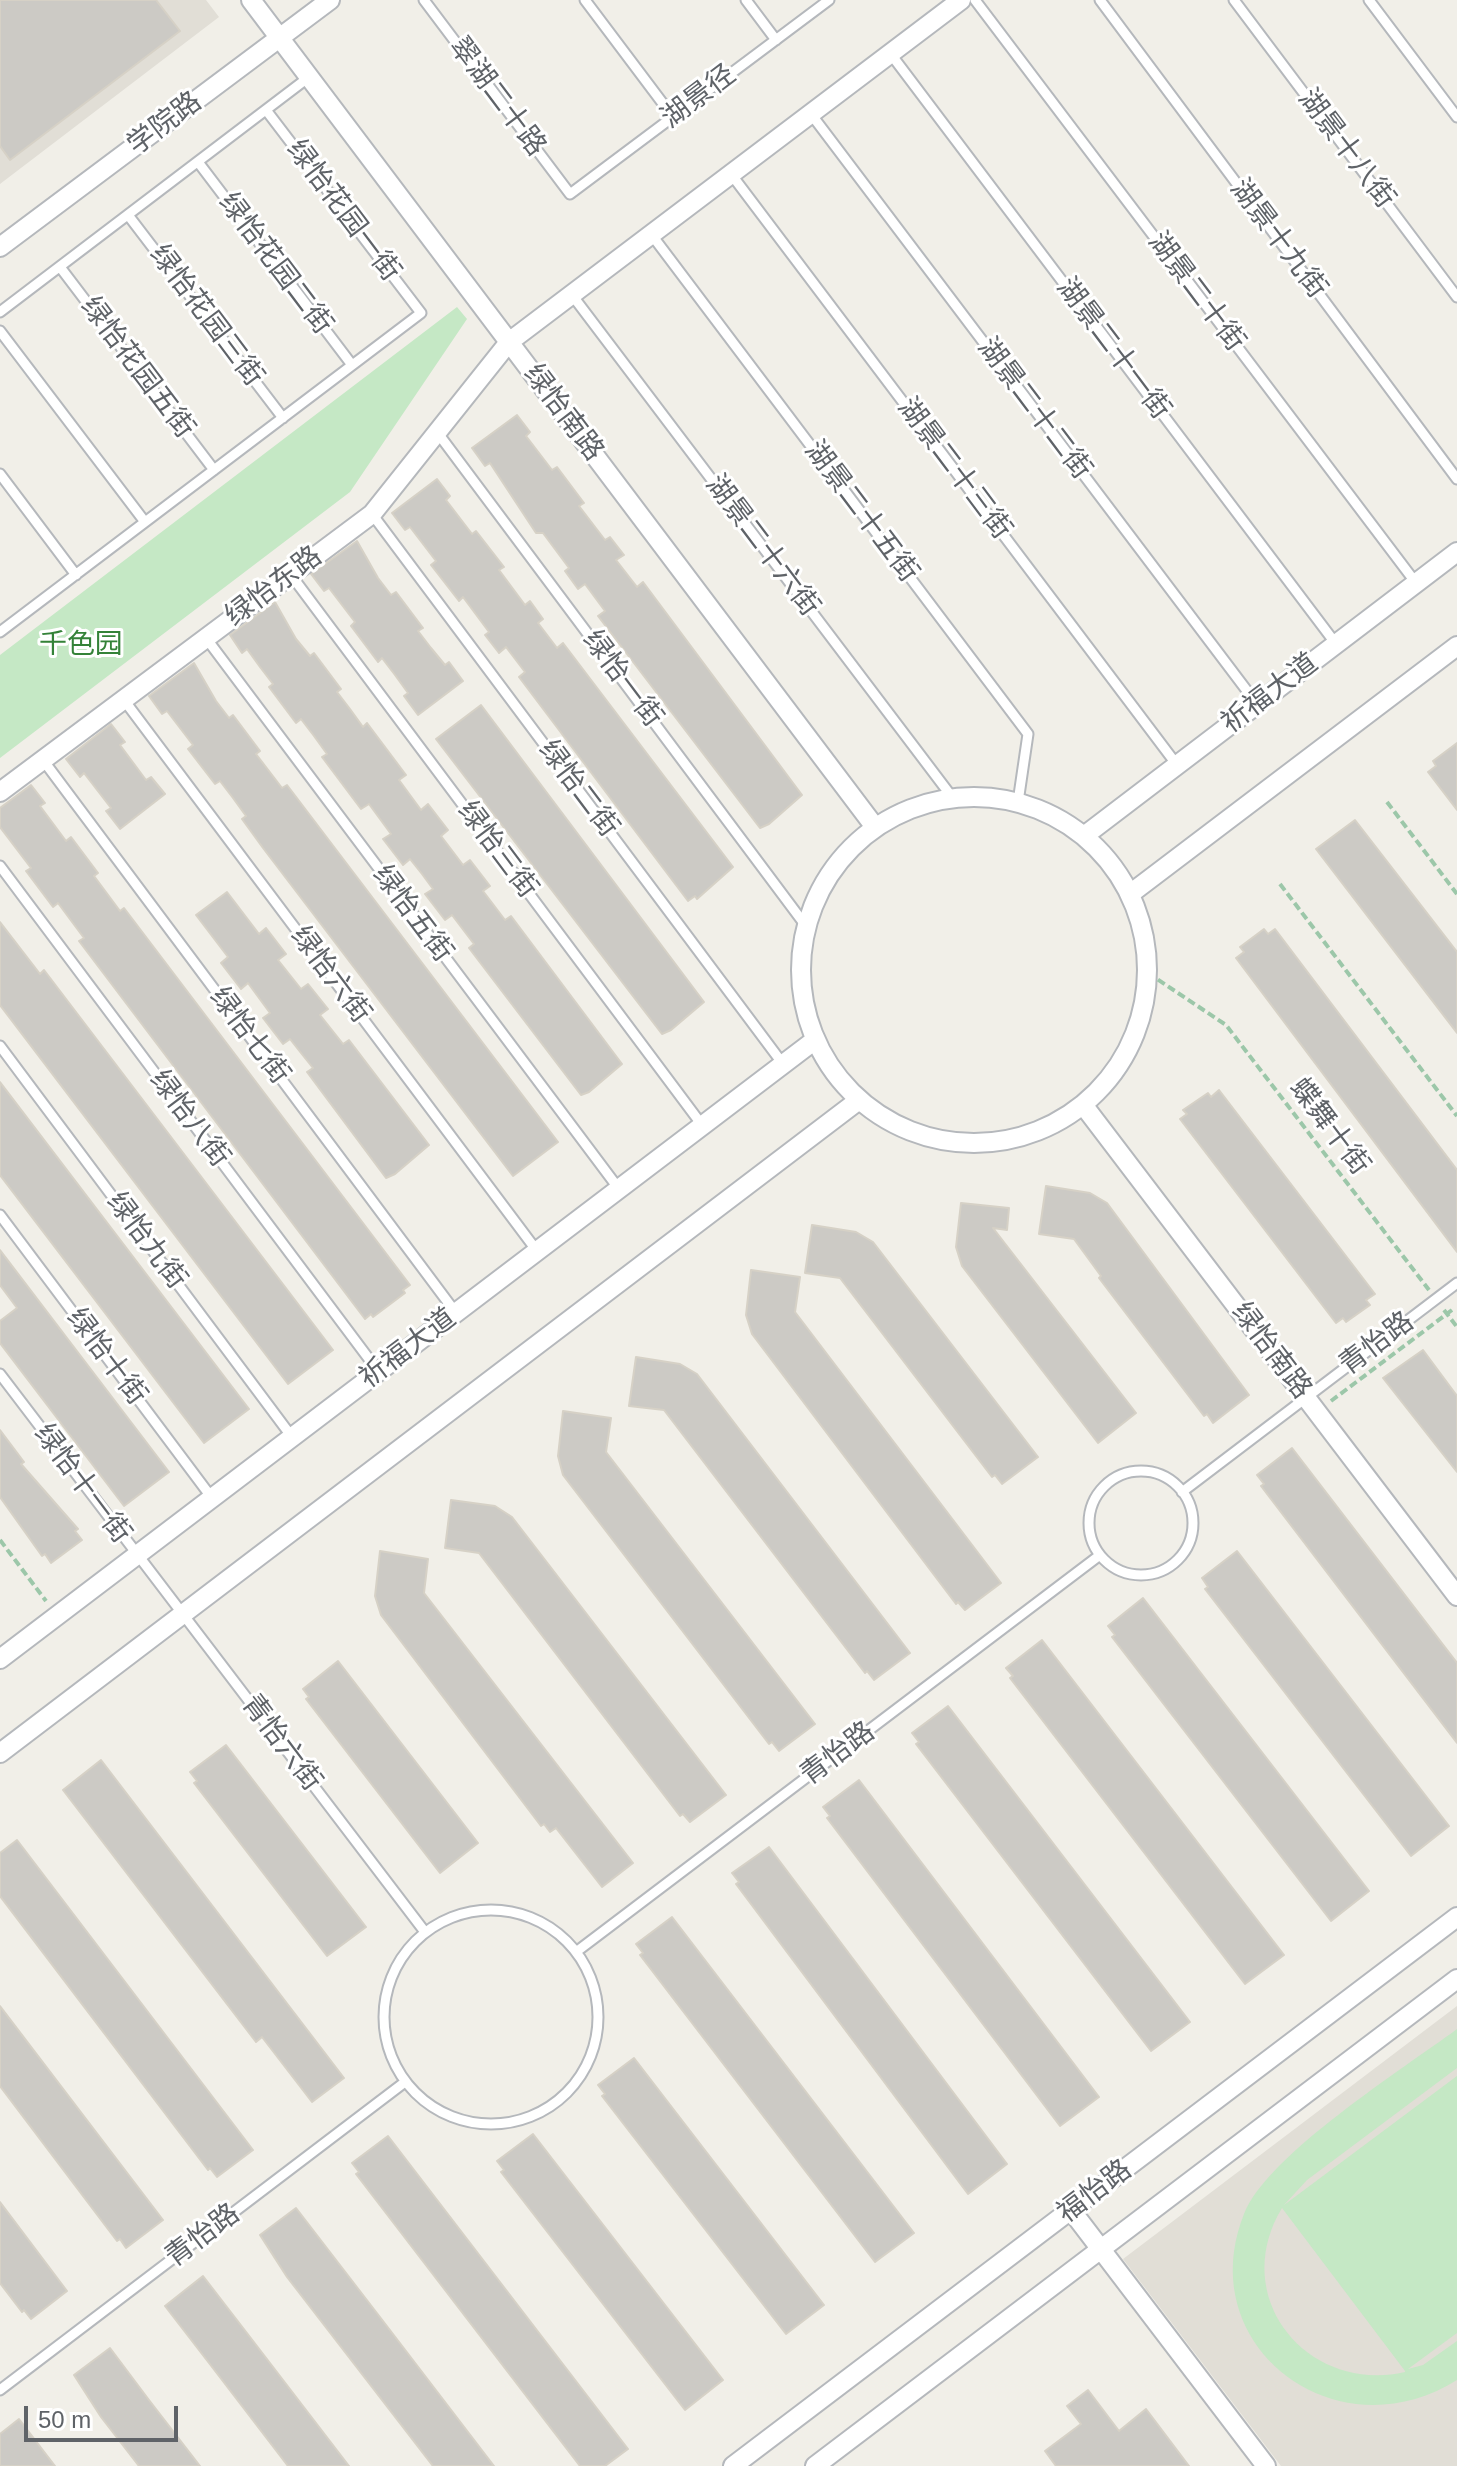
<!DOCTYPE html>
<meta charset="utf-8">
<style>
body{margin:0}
#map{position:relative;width:1457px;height:2466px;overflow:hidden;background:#f1efe8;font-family:Helvetica,sans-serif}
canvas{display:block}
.scale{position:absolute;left:24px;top:2406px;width:154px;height:36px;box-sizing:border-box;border:4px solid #5f6368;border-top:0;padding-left:10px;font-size:24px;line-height:28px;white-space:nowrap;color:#5f6368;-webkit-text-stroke:6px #fff;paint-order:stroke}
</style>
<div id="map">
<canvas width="1457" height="2466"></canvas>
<div class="scale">50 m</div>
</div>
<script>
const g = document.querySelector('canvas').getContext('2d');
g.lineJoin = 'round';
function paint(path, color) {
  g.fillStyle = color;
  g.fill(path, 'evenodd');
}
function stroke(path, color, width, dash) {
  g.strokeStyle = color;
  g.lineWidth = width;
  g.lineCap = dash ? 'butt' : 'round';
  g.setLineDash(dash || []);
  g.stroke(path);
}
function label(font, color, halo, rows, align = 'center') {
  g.font = font + ' Helvetica,"Noto Sans SC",sans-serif';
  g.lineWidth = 6;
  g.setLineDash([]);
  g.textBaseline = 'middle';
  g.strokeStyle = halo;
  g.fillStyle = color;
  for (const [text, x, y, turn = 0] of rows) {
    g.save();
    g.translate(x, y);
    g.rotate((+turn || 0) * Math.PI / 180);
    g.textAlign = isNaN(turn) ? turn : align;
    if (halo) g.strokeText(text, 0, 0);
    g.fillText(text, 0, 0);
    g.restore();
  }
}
paint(new Path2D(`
 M0 0H206L219 17 0 184Z
 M1457 2006V2466H1281L1123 2259Z`), '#e1ded6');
paint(new Path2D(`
 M457 307 467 319 350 492 0 758V655Z
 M1457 2029V2068L1307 2180 1284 2205 1457 2076V2333L1408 2369 1423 2365 1457 2341V2380C1336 2456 1191 2346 1244 2214 1267 2155 1403 2069 1457 2029ZM1282 2208 1405 2371V2372C1307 2394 1228 2297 1282 2208Z`), '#c5e8c5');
const building = new Path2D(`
 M0 0H156L180 31 10 160 0 146Z
 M517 415 530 432 526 436 552 470 557 467 584 503 579 506 605 540 610 537 624 555 616 560 637 587 643 582 802 795 769 824 760 828 598 616 605 611 585 584 578 589 565 571 569 568 543 533H536L490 463 485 466 472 448Z
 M437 479 450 496 446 500 472 534 476 531 504 567 499 570 525 605 530 601 543 619 538 623 557 648 563 643 733 867 697 899 695 896 688 901 519 677 525 672 506 647 499 653 485 635 489 632 463 597 459 601 431 565 436 561 410 527 405 530 392 513Z
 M357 541 378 578 391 595 396 592 423 628 418 631 431 648 445 665 449 662 463 681 418 715 404 696 408 693 395 675 382 658 378 662 351 626 355 622 329 588 324 591 311 574Z
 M275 602 296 639 310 656 314 653 341 689 337 692 350 709 363 727 367 723 406 775 399 780 421 810 428 804 448 830 441 836 463 865 470 860 490 886 483 891 505 920 511 916 622 1064 589 1092 581 1095 469 948 474 944 452 915 445 920 425 894 433 889 422 874 410 859 403 865 383 839 391 834 369 804 361 809 322 757 327 754 314 736 301 719 296 723 269 687 273 684 260 667 247 649 242 653 230 635Z
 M194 663 216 701 229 718 233 715 260 751 256 754 282 788 287 785 558 1142 513 1176 263 848 242 819 246 816 233 798 220 781 215 784 188 749 193 745 167 711 162 714 149 696Z
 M481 705 704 1002 671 1030 662 1034 436 739Z
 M111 724 125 742 120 745 146 780 151 777 165 794 120 829 106 811 111 808 84 773 80 777 66 759Z
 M1457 743V810L1428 772 1436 766 1433 761Z
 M31 785 45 803 40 806 66 841 71 837 98 873 94 876 120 911 124 908 410 1285 403 1290 405 1293 373 1317 371 1314 365 1319 79 941 84 938 58 903 53 907 26 871 31 868 0 827V808Z
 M1355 820 1457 952V1033L1316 849Z
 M227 892 259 934 266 928 286 954 278 960 301 989 308 984 328 1009 320 1015 343 1044 349 1040 429 1145 395 1174 386 1178 307 1072 313 1068 301 1053 290 1039 283 1044 263 1018 270 1013 248 983 241 989 221 963 228 957 196 915Z
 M0 922 40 974 44 970 333 1350 288 1384 0 1005Z
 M1264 929 1268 934 1275 929 1457 1170V1252L1236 958 1244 952 1240 947Z
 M0 1082 249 1409 204 1443 0 1175Z
 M1219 1090 1375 1294 1366 1300 1370 1305 1346 1322 1343 1318 1336 1323 1180 1119 1187 1114 1183 1110 1208 1093 1211 1097Z
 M1046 1186 1090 1193 1107 1203 1249 1395 1213 1423 1207 1414 1204 1416 1099 1278 1101 1276 1074 1239 1039 1234Z
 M961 1203 1009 1208 1007 1230 993 1228 1136 1413 1098 1443 962 1266 956 1247Z
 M812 1225 856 1232 873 1242 1038 1457 1002 1484 995 1475 992 1477 840 1278 805 1273Z
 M0 1250 169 1472 124 1506 0 1343V1321L17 1308 0 1285Z
 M751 1270 800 1277 795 1312 1001 1583 965 1610 958 1602 956 1604 752 1334 746 1315Z
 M1423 1350 1457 1396V1472L1383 1378Z
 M636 1357 680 1364 697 1374 910 1653 874 1680 867 1671 865 1673 664 1410 629 1406Z
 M563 1411 611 1418 606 1452 815 1724 779 1751 772 1742 769 1744 563 1475 558 1456Z
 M0 1430 24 1462 21 1464 78 1529 75 1531 82 1540 51 1563 45 1554 42 1556 0 1497Z
 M1292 1448 1457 1663V1743L1261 1486 1264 1484 1257 1475Z
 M451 1500 495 1506 512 1517 726 1795 690 1822 683 1814 680 1816 479 1553 445 1548Z
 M380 1551 428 1559 424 1593 633 1863 602 1887 556 1828 550 1832 544 1824 541 1826 381 1615 375 1596Z
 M1237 1551 1449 1826 1411 1856 1205 1589 1208 1587 1202 1578Z
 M1143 1598 1369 1891 1331 1921 1112 1637 1115 1635 1108 1626Z
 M1042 1640 1284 1955 1245 1984 1010 1678 1013 1676 1006 1668Z
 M338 1661 478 1843 440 1873 306 1699 309 1697 303 1689Z
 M948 1706 1190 2022 1151 2051 916 1744 919 1742 912 1733Z
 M226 1745 366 1927 327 1956 194 1783 197 1781 190 1772Z
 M101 1760 344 2078 312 2102 262 2037 256 2042 63 1790Z
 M859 1780 1099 2097 1060 2126 827 1818 830 1816 823 1807Z
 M17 1840 253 2150 217 2177 210 2168 208 2170 0 1896V1853Z
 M769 1847 1007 2164 968 2194 736 1884 739 1882 732 1873Z
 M672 1917 914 2233 875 2262 640 1955 643 1953 636 1944Z
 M0 2006 163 2220 126 2248 120 2239 117 2241 0 2086Z
 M634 2058 824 2305 786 2334 602 2096 605 2094 598 2085Z
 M533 2134 723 2380 685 2410 501 2172 504 2170 497 2161Z
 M388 2136 628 2449 605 2466H580L356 2174 359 2172 352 2163Z
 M0 2202 67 2291 31 2319 24 2310 22 2312 0 2283Z
 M296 2208 383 2321 494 2466H433L287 2277 260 2235Z
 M203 2276 250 2337 349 2466H288L209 2363 165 2306Z
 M110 2348 149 2400 200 2466H139L101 2417 74 2375Z
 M1088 2390 1119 2431 1146 2409 1189 2466H1056L1045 2451 1081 2424 1067 2406Z
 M19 2419 55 2466H0V2434Z`);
paint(building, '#cccac5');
stroke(building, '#d6d1c6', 2);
const service = new Path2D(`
 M424 0 570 194 829 0
 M585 0 673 117
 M746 0 776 40
 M975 0 1416 583
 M1100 0 1457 479
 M1234 0 1457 297
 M1369 0 1457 117
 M890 53 1336 644
 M811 114 1257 704
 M198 162 352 365
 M731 174 1177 765
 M128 215 283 418
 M651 234 1028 734 1018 802
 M60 267 214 470
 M572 295 952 797
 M0 312 309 77
 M0 331 145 522
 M437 432 806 926
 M0 474 76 575
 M372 514 783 1064
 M291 575 702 1125
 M0 632 421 313 266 110
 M206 638 619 1189
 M124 700 537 1251
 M43 760 456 1313
 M0 866 378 1371
 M0 1046 292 1437
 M0 1215 212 1498
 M0 1374 425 1932
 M1089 1523a52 52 0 1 1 104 0a52 52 0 1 1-104 0Z
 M1182 1492 1457 1283
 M384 2017a107 107 0 1 1 214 0a107 107 0 1 1-214 0Z
 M576 1952 1100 1555
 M0 2390 405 2082`);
const minor = new Path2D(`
 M251 0 875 827
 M0 247 330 0
 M0 792 372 514 509 342 961 0
 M801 970a173 173 0 1 1 346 0a173 173 0 1 1-346 0Z
 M1084 836 1457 552
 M1130 894 1457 646
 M1084 1106 1457 1596
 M0 1659 815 1040
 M0 1753 859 1100
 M1071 2210 1266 2466
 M733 2466 1457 1917
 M815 2466 1457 1979`);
stroke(service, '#b5b8bc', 13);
stroke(minor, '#b5b8bc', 22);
stroke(new Path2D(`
 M1387 802 1457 894
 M1280 884 1457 1116
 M1148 973 1226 1025 1429 1290
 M1444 1310 1457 1327
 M1331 1401 1452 1310
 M0 1540 46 1601`), '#9cc7a9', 4, [8, 4]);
stroke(service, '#fff', 9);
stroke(minor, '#fff', 18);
label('28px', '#5f6368', '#fff', [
 ["翠湖二十路",497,97,53],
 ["湖景径",699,97,-37],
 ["学院路",165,124,-37],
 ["湖景十八街",1346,149,53],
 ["绿怡花园一街",343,211,53],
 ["湖景十九街",1278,239,53],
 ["绿怡花园二街",275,264,53],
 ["湖景二十街",1196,292,53],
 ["绿怡花园三街",206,316,53],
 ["湖景二十一街",1113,349,53],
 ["绿怡花园五街",137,368,53],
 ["湖景二十二街",1034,409,53],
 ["绿怡南路",563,413,53],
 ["湖景二十三街",954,469,53],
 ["湖景二十五街",861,512,53],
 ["湖景二十六街",762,546,53],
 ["绿怡东路",274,587,-37],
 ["绿怡一街",622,679,53],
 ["祈福大道",1270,694,-37],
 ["绿怡二街",578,789,53],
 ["绿怡三街",497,850,53],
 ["绿怡五街",412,914,53],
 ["绿怡六街",330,975,53],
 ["绿怡七街",249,1036,53],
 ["绿怡八街",189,1119,53],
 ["蝶舞十街",1329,1127,53],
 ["绿怡九街",146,1241,53],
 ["青怡路",1377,1344,-37],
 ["祈福大道",408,1349,-37],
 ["绿怡南路",1271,1351,53],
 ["绿怡十街",106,1357,53],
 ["绿怡十一街",82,1484,53],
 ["青怡六街",281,1743,53],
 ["青怡路",838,1754,-37],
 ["福怡路",1095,2192,-37],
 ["青怡路",203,2236,-37]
]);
label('28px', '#348238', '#fff', [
 ["千色园",81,645]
]);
</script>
